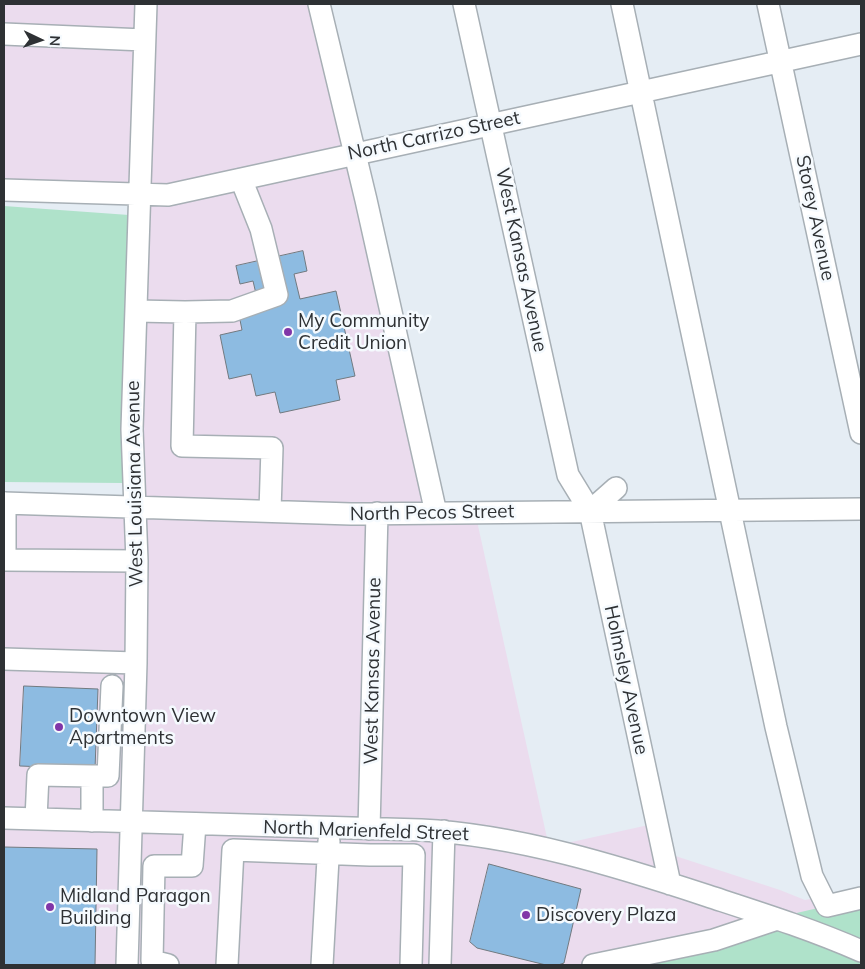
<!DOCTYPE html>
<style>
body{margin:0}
#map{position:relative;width:865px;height:969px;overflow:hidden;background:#e5edf4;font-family:Mulish,sans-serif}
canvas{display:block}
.frame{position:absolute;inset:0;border:5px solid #2e3134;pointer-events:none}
.north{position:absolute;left:15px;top:15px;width:50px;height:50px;-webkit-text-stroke:4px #f5fafe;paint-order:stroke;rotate:93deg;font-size:14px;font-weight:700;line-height:20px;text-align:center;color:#2e3134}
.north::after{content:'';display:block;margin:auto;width:18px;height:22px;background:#2e3134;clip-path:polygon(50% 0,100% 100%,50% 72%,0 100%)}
</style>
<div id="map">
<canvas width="865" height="969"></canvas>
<div class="frame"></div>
<div class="north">N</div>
</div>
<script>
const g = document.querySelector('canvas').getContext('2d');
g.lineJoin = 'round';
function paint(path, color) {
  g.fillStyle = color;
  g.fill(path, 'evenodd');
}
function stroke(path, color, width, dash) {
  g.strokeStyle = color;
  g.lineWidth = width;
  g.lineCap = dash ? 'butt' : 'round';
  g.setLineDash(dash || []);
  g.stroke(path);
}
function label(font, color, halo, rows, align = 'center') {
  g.font = font + ' Mulish,sans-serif';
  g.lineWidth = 5;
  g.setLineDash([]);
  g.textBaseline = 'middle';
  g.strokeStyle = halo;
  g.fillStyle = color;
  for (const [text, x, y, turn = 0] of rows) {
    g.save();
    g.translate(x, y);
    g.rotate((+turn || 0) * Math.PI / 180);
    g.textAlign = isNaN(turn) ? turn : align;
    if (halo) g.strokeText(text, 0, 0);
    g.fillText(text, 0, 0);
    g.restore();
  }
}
paint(new Path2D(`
 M4 4H314L429 512H475L549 847 653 824 660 851 780 890 805 900 861 888V952L689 965H4V504L141 508 151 196 4 192Z`), '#ebdcee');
paint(new Path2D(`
 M4 206 129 215 122 483 4 482Z
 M861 898V965H628L625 953Z`), '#afe2ca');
const building = new Path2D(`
 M303 251 307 271 294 274 300 299 336 291 355 376 336 380 340 400 280 413 275 392 256 396 251 374 229 379 220 335 242 330 239 315 260 311 253 281 240 284 236 266Z
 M24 686 98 689 95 769 20 766Z
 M4 847 97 849 95 965H4Z
 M489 864 581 889 564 963 558 965H546L477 948 470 942Z`);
paint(building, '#8dbbe1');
stroke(building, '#727a80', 1);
const minor = new Path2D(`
 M319 4 366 200 436 513
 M464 4 568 475 590 511
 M622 4 776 727 812 876 827 906 861 898
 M768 4 861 433
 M4 34 144 40
 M4 190 168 195 861 44
 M136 311 185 312 182 446 272 448 270 511
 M185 312 232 311 277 295 261 229 241 179
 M616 488 590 511 670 884
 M4 503 351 514 861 509
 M5 503V560L137 561
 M4 659 136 663
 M108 776 112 686
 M4 818 421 830C517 835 617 866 708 896 760 913 811 929 861 951
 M36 819 38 775 92 776
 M92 821V776H106
 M369 829 377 513
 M127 965 136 663 137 561 132 429 146 4
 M168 965 152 961 154 866H192L195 824
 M227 965 233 850 370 855H414L411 965
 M322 965 329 841
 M440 965 444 831
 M593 965 714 940 777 919`);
stroke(minor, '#a7afb5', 24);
stroke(minor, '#fff', 21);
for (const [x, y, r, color] of [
 [288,332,5,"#8036a8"],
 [59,727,5,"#8036a8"],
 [50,907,5,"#8036a8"],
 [526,915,5,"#8036a8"]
]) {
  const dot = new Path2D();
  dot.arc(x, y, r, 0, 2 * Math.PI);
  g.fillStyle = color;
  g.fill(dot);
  stroke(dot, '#f5fafe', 2);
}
label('19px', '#2e3134', '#f5fafe', [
 ["North Carrizo Street",434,136,-12],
 ["Storey Avenue",815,218,78],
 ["West Kansas Avenue",521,260,78],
 ["West Louisiana Avenue",135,484,-91],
 ["North Pecos Street",432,513,-1],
 ["West Kansas Avenue",373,671,-89],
 ["Holmsley Avenue",626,680,78],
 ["North Marienfeld Street",366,831,2]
]);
label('19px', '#2e3134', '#f5fafe', [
 ["My Community",298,321],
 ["Credit Union",298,343],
 ["Downtown View",69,716],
 ["Apartments",69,738],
 ["Midland Paragon",60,896],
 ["Building",60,918],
 ["Discovery Plaza",536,915]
], 'left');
</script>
